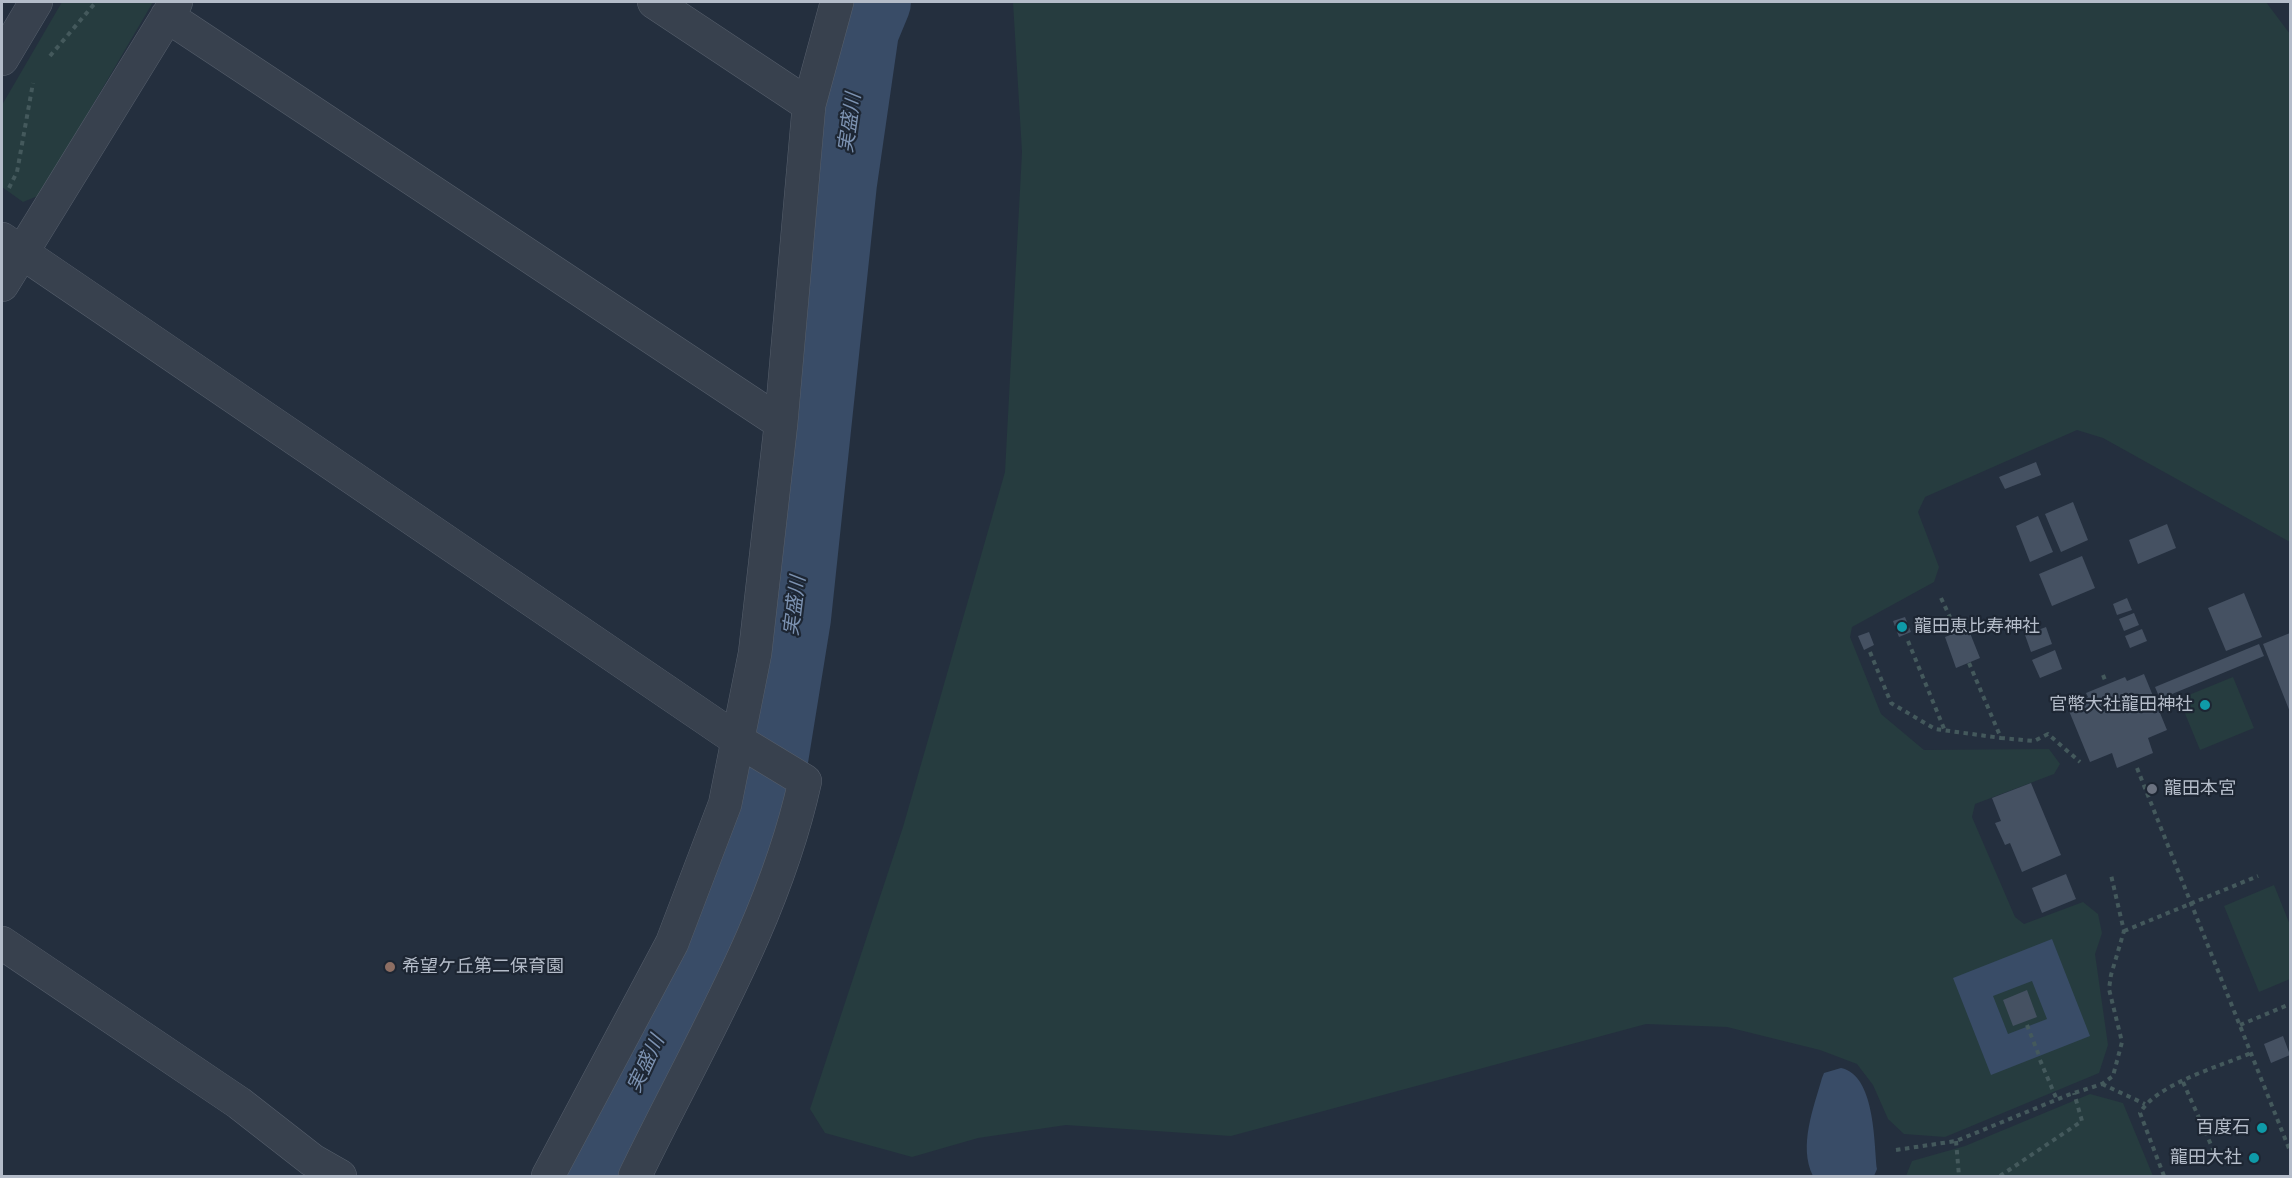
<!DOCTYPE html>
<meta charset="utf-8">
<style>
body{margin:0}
#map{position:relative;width:2292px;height:1178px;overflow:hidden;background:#242f3e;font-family:Inter,sans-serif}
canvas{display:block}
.frame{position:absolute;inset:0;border:3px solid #b4bcc9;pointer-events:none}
</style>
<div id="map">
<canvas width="2292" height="1178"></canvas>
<div class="frame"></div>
</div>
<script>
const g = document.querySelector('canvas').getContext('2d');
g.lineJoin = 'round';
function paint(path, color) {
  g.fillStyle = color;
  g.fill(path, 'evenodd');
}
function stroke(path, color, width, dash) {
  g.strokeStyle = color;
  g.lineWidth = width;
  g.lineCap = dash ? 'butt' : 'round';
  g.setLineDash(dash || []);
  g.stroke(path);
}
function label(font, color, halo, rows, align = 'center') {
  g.font = font + ' Inter,"Noto Sans JP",sans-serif';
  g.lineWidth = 4.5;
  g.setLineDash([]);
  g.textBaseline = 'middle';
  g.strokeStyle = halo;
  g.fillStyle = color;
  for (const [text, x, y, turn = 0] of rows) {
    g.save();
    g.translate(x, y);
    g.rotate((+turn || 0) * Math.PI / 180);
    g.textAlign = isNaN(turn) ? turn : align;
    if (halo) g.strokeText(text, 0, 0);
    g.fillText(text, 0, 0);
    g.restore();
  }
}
paint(new Path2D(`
 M62 2H153L40 195 23 202 2 187V105Z
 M1013 2H2266L2290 34V542L2103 438 2077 430 1925 497 1918 512 1939 567 1934 582 1852 627 1850 637 1881 714 1924 750 2049 749 2060 764 2054 774 1975 804 1972 817 2015 917 2024 924 2083 902 2098 914 2102 933 2095 954 2108 1045 2099 1073 1945 1137 1904 1134 1888 1119 1873 1085 1857 1064 1820 1050 1727 1027 1646 1024 1231 1136 1066 1125 978 1138 912 1157 825 1133 810 1109 903 827 1005 472 1022 152Z
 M2233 677 2254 728 2200 750 2179 699Z
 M2274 885 2290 925V979L2259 992 2224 906Z
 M2090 1094 2123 1103 2153 1176H1906L1912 1161 1965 1146Z`), '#263c3f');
paint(new Path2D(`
 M2052 939 2090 1036 1991 1075 1953 978ZM2032 981 2047 1019 2008 1034 1993 996Z
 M1841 1068C1875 1075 1874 1141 1877 1169L1874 1176H1813C1798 1146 1814 1107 1822 1078L1824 1073Z`), '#394c67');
stroke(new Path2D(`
 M592 1176 641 1078 766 797 795 618 841 183 863 31 875 2`), '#394c67', 72);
paint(new Path2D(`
 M2036 462 2041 475 2005 489 1999 477Z
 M2073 502 2088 540 2061 552 2045 514Z
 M2038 516 2053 552 2030 562 2016 526Z
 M2167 524 2176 548 2138 564 2129 540Z
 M2082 556 2095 588 2052 606 2039 574Z
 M2244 593 2262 637 2226 651 2208 608Z
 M2127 598 2132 610 2117 615 2113 604Z
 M2134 613 2139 625 2124 631 2119 619Z
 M1905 617 1911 632 1899 637 1893 621Z
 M2046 627 2052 644 2031 652 2025 635Z
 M1968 628 1980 658 1956 668 1945 637Z
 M2142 629 2147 641 2130 648 2125 636Z
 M1869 632 1874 645 1864 650 1858 636Z
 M2290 633V712L2263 644Z
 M2259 644 2264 656 2160 699 2155 687Z
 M2055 650 2062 669 2040 678 2032 660Z
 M2144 674 2167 730 2148 738 2153 753 2117 768 2112 753 2090 762 2067 706 2088 697 2086 693 2125 677 2127 681Z
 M2031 783 2061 855 2022 872 2010 843 2005 845 1995 823 2001 821 1992 798Z
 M2066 874 2076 899 2042 913 2032 888Z
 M2027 990 2037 1017 2013 1026 2003 1000Z
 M2283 1036 2290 1055 2271 1063 2264 1044Z`), '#455162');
const minor = new Path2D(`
 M654 2 809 105
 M167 16 781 423
 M2 59 36 2
 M2 239 739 741 805 781C774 922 697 1047 635 1176
 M2 285 176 2
 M2 943 239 1103 312 1160 340 1176
 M548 1176 672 943 725 804 755 653 781 423 809 105 837 2`);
stroke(minor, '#565f6c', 34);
stroke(new Path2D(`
 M50 56 96 2
 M9 188 17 172 33 83
 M1941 598 1957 632
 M1908 641 1945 731
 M1870 652 1891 703 1935 729 2001 738
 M1969 663 2001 738 2034 741 2048 734 2080 762
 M2103 675 2105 680
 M2137 768 2290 1151
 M2124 931 2258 876
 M2027 1025 2040 1058
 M2240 1025 2290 1004
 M2040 1060 2057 1100
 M2183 1082 2216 1156
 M2102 1084 2145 1104
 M1956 1141 1959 1176
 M1896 1150 1956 1141 2068 1095 2102 1084 2113 1076 2122 1042 2109 989 2111 975 2124 931 2111 875
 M2000 1176 2082 1121 2074 1093
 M2164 1176 2140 1113C2156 1084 2221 1066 2251 1053`), '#44595c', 4, [4.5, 4.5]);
stroke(minor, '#38414e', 33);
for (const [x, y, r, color] of [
 [1902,627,6,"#0f9aa8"],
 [2205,705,6,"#0f9aa8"],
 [2152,789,6,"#6b7280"],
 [390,967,6,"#8d6e63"],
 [2262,1128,6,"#0f9aa8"],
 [2254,1158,6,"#0f9aa8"]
]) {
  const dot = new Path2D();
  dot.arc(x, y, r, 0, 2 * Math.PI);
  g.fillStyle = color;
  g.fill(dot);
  stroke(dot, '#1d2633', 2);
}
label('18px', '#b4bcc9', '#1d2633', [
 ["龍田恵比寿神社",1914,627],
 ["官幣大社龍田神社",2193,705,"right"],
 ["龍田本宮",2164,789],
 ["希望ケ丘第二保育園",402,967],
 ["百度石",2250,1128,"right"],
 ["龍田大社",2242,1158,"right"]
], 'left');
label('italic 20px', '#7c92b1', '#1d2633', [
 ["実盛川",850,123,-82],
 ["実盛川",795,606,-83],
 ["実盛川",646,1064,-65]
]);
</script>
